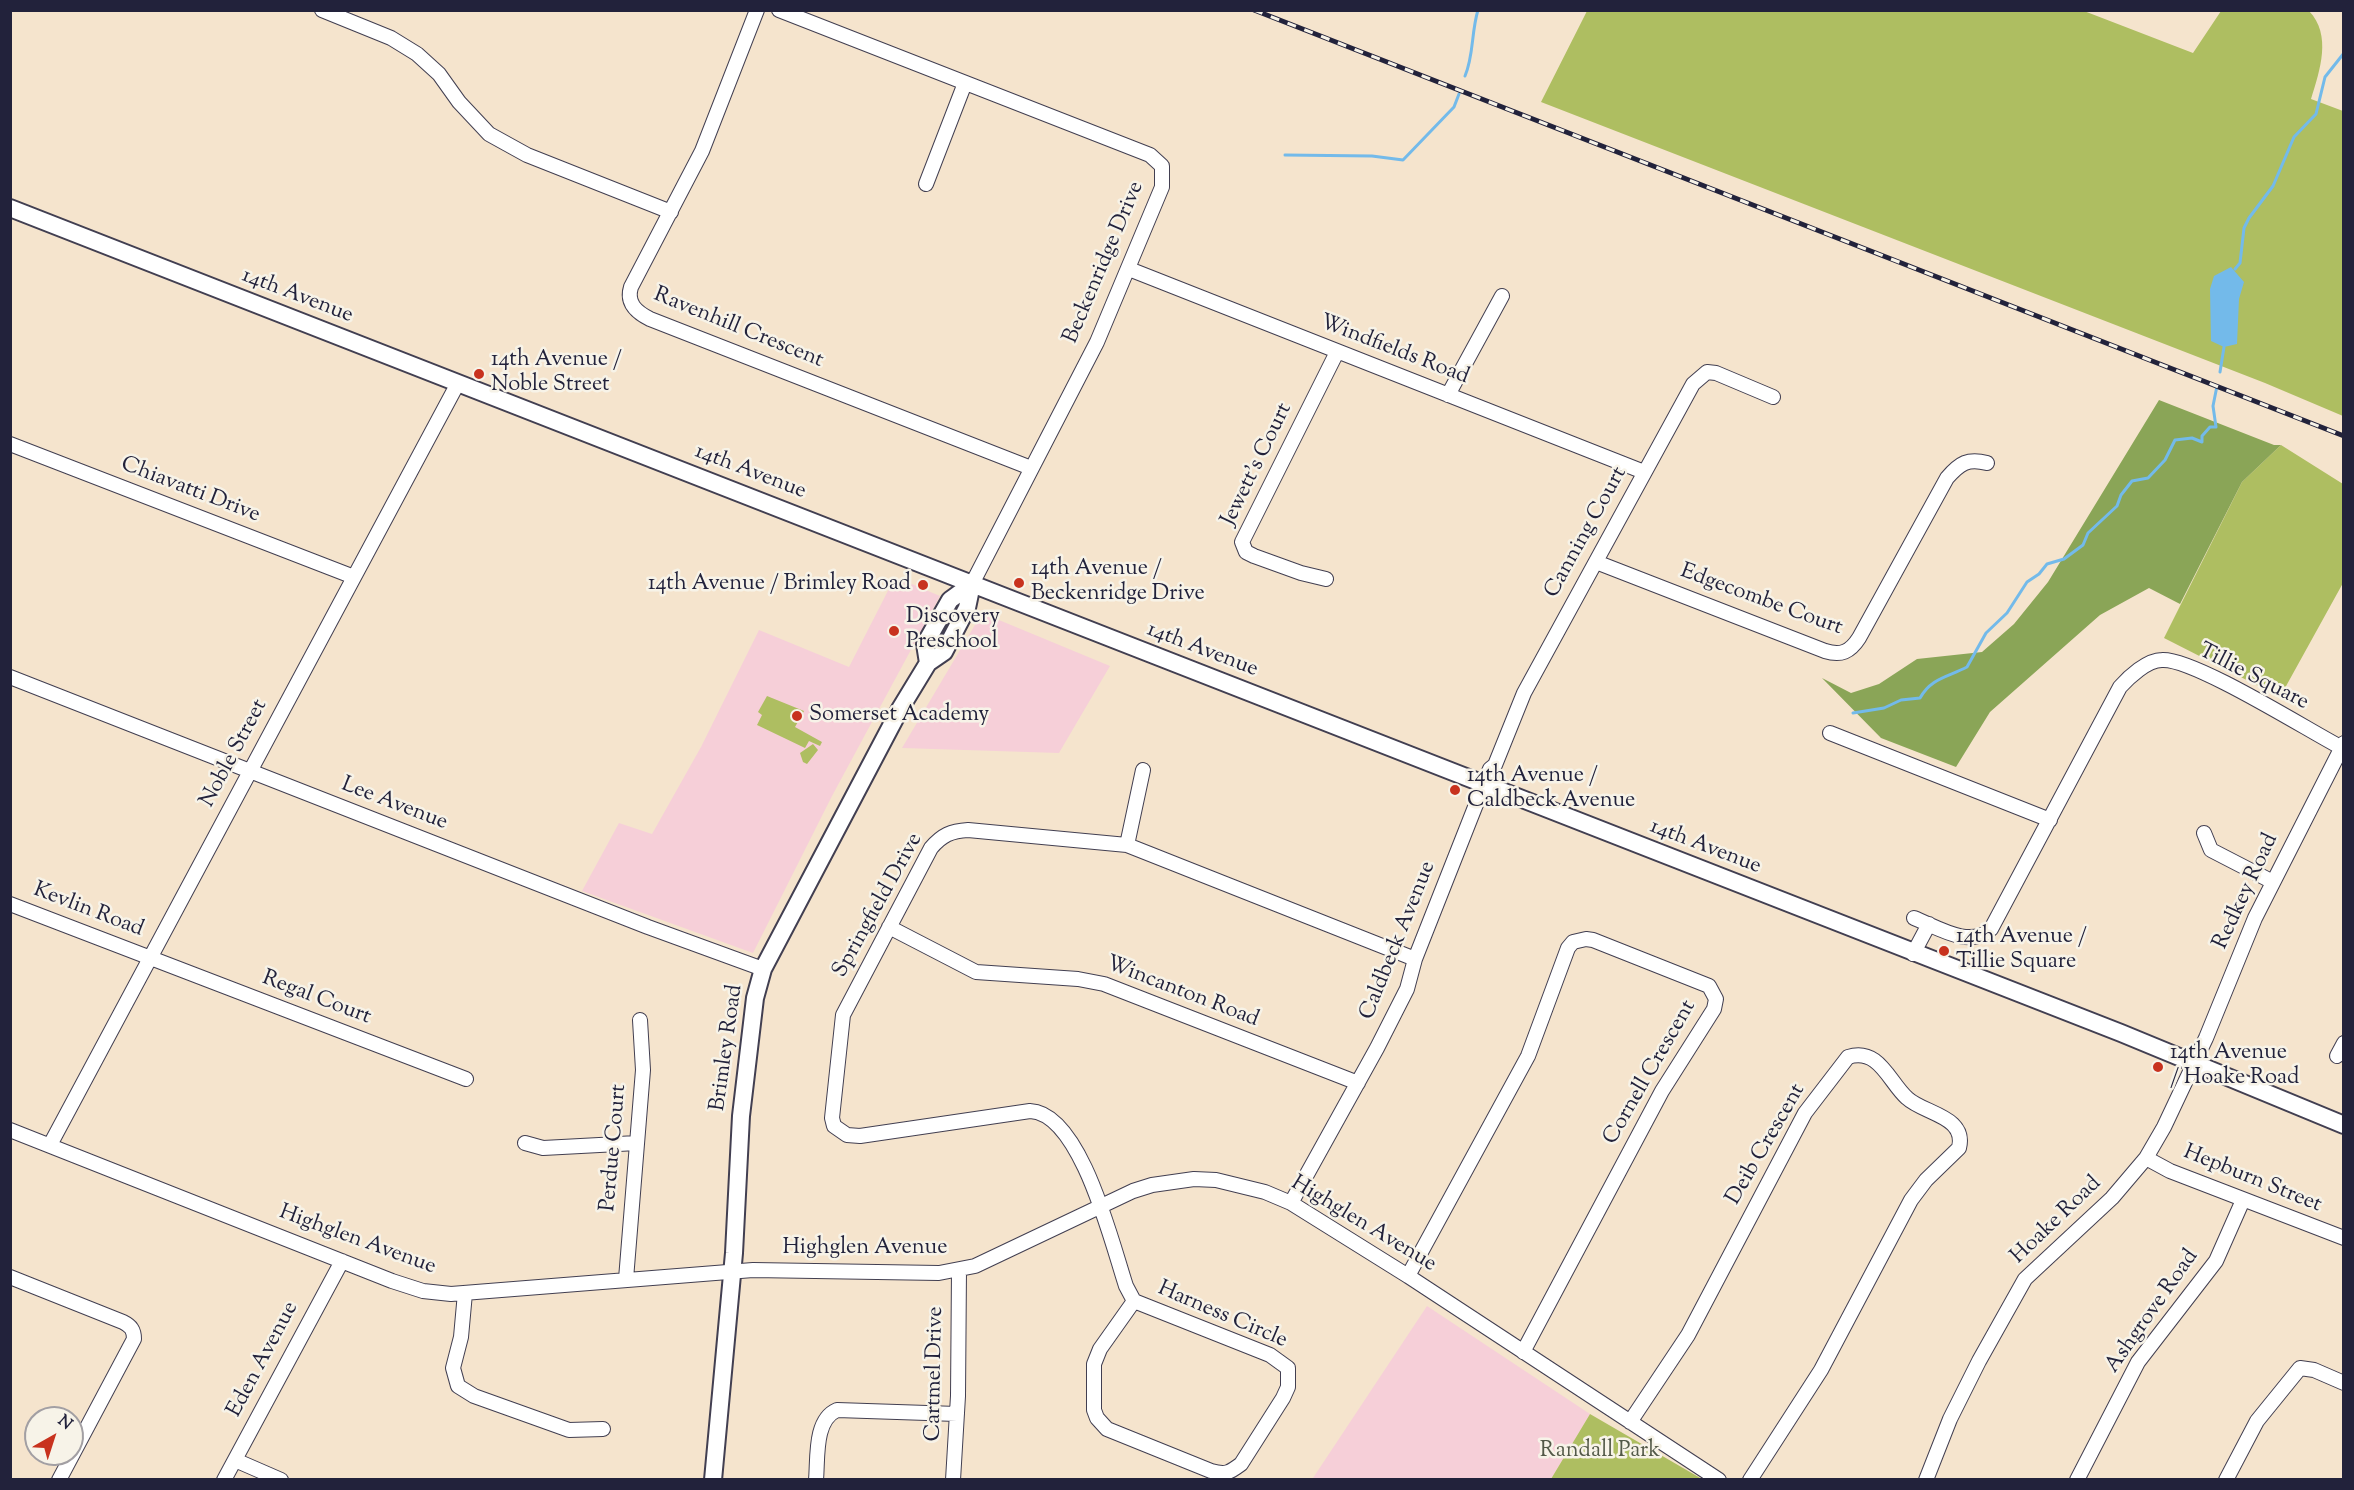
<!DOCTYPE html>
<style>
body{margin:0}
#map{position:relative;width:2354px;height:1490px;overflow:hidden;background:#f5e4cd;font-family:"Sorts Mill Goudy",serif}
canvas{display:block}
.frame{position:absolute;inset:0;border:12px solid #22223b;pointer-events:none}
.north{position:absolute;left:24px;top:1406px;width:60px;height:60px;box-sizing:border-box;background:#f7f3e8;border:2px solid #a29fa3;border-radius:50%;rotate:39deg;font-size:16px;font-weight:700;line-height:24px;text-align:center;color:#22223b}
.north::after{content:'';display:block;margin:auto;width:21px;height:27px;background:#c8321e;clip-path:polygon(50% 0,100% 100%,50% 72%,0 100%)}
</style>
<div id="map">
<canvas width="2354" height="1490"></canvas>
<div class="frame"></div>
<div class="north">N</div>
</div>
<script>
const g = document.querySelector('canvas').getContext('2d');
g.lineJoin = 'round';
function paint(path, color) {
  g.fillStyle = color;
  g.fill(path, 'evenodd');
}
function stroke(path, color, width, dash) {
  g.strokeStyle = color;
  g.lineWidth = width;
  g.lineCap = dash ? 'butt' : 'round';
  g.setLineDash(dash || []);
  g.stroke(path);
}
function label(font, color, halo, rows, align = 'center') {
  g.font = font + ' "Sorts Mill Goudy",serif';
  g.lineWidth = 5;
  g.setLineDash([]);
  g.textBaseline = 'middle';
  g.strokeStyle = halo;
  g.fillStyle = color;
  for (const [text, x, y, turn = 0] of rows) {
    g.save();
    g.translate(x, y);
    g.rotate((+turn || 0) * Math.PI / 180);
    g.textAlign = isNaN(turn) ? turn : align;
    if (halo) g.strokeText(text, 0, 0);
    g.fillText(text, 0, 0);
    g.restore();
  }
}
paint(new Path2D(`
 M895 577 940 596 832 796 753 953 582 891 619 823 652 834 701 747 759 630 849 667Z
 M982 613 1110 666 1059 753 902 748Z
 M1427 1306 1590 1414 1551 1479 1313 1478Z`), '#f6cfd8');
paint(new Path2D(`
 M1587 11H2084L2193 53 2221 11H2309C2332 35 2320 70 2311 99L2343 111V416L2265 383 1541 102Z
 M2281 445 2343 484V583L2280 697 2164 638 2242 482Z
 M767 696 804 711 795 727 822 742 820 746 809 741 805 748 757 725 762 715 758 712Z
 M813 744 818 750 807 764 803 762 800 753Z
 M1590 1414 1702 1479H1551Z`), '#aebe61');
paint(new Path2D(`
 M2159 400 2274 445H2281L2242 482 2180 604 2149 588 2100 615 1990 712 1956 767 1881 738 1822 678 1851 693 1879 684 1917 659 1982 652 2014 624 2048 582Z`), '#8aa557');
paint(new Path2D(`
 M2231 267 2244 282 2239 299 2237 344 2224 347 2211 341 2210 289 2214 276Z`), '#73baea');
stroke(new Path2D(`
 M1465 76C1474 55 1471 33 1478 10
 M1285 155 1372 156 1403 160 1454 107 1459 94
 M2235 269 2240 263 2244 228 2249 218 2273 186 2294 137 2316 114 2325 77 2344 53
 M2220 372 2224 347
 M1853 713 1884 708 1901 700 1920 698C1931 678 1948 677 1967 667L1986 633 2007 613 2027 582 2039 574 2047 564 2064 559 2083 545 2088 533 2117 506 2121 495 2132 481 2148 478 2165 460 2175 440 2192 438 2202 442V436L2210 427H2216L2213 406 2217 386`), '#73baea', 3);
const minor = new Path2D(`
 M322 10 391 38 417 54 439 74 459 102 489 134 527 155 671 212
 M757 10 702 151 631 287C626 303 636 312 650 319L1031 468
 M779 10 1150 155 1162 166V187L1097 342 972 584
 M926 184 965 83
 M1129 269 1644 472
 M1448 395 1502 296
 M10 444 354 577
 M1596 562 1825 651C1841 656 1850 652 1859 638L1947 478C1960 463 1968 458 1987 463
 M1326 579 1301 573 1254 556 1246 552 1242 542 1337 352
 M10 677 648 927 763 969
 M1830 733 2050 820
 M2204 833 2211 850 2273 882
 M1127 845 1143 770
 M10 904 466 1079
 M1914 918C1937 927 1970 949 1991 929L2120 687C2129 677 2147 660 2162 660 2194 658 2309 731 2344 749
 M889 927 976 972 1078 979 1104 984 1358 1083
 M1913 954 1929 924
 M2337 1056 2344 1043
 M10 1130 392 1281 423 1291 451 1294 753 1270 939 1273 975 1266 1133 1191 1152 1185 1194 1179 1216 1180 1265 1192 1291 1203 1408 1276 1719 1480
 M525 1143 543 1148 637 1143
 M50 1145 458 383
 M2146 1158 2170 1171 2344 1238
 M1291 1203 1377 1048 1407 989 1415 959 1490 769 1495 765 1524 693 1693 384 1707 372 1716 373 1773 397
 M1408 1276 1528 1056 1568 948 1573 942 1586 939 1593 940 1709 986 1716 999 1714 1009 1662 1091 1523 1352
 M10 1277 123 1322C131 1326 134 1330 134 1339L59 1480
 M626 1279 643 1070 640 1020
 M465 1293 461 1337 453 1368 458 1386 474 1396 569 1430 603 1429
 M1134 1301 1100 1349 1094 1364V1410L1097 1418 1107 1429 1211 1471C1226 1475 1229 1473 1241 1464L1283 1398 1288 1387V1368L1270 1355 1134 1301 1126 1286C1112 1244 1081 1113 1030 1111L860 1136 847 1135 834 1126 832 1118 843 1015 931 848C942 835 951 831 968 830L1127 845 1415 959
 M1630 1422 1688 1335 1805 1113 1848 1057C1879 1047 1889 1082 1907 1098 1924 1114 1967 1116 1959 1148L1926 1180 1911 1200 1821 1370 1750 1480
 M235 1460 281 1480
 M224 1480 342 1261
 M816 1480C818 1458 814 1420 837 1410L957 1414
 M953 1480 958 1396 959 1270
 M1926 1480 1950 1419 1979 1361 2025 1279 2112 1198 2146 1158 2164 1127 2206 1038 2255 918 2344 743
 M2077 1480 2138 1362 2216 1261 2243 1200
 M2226 1480 2257 1421 2300 1368 2314 1370 2344 1383`);
const major = new Path2D(`
 M10 208 2121 1033 2344 1125
 M928 663 925 644 950 600 972 584
 M713 1480 734 1253 741 1116 755 998 763 969 900 709 928 663 944 652 967 608 972 584`);
stroke(minor, '#423f51', 16);
stroke(major, '#423f51', 20);
stroke(minor, '#fff', 14);
stroke(major, '#fff', 16);
const rail = new Path2D(`
 M1254 10 2344 436`);
stroke(rail, '#22223b', 5);
stroke(rail, '#f7f3e8', 3, [9]);
for (const [x, y, r, color] of [
 [479,374,6,"#c8321e"],
 [1019,583,6,"#c8321e"],
 [923,585,6,"#c8321e"],
 [894,631,6,"#c8321e"],
 [797,716,6,"#c8321e"],
 [1455,790,6,"#c8321e"],
 [1944,951,6,"#c8321e"],
 [2158,1067,6,"#c8321e"]
]) {
  const dot = new Path2D();
  dot.arc(x, y, r, 0, 2 * Math.PI);
  g.fillStyle = color;
  g.fill(dot);
  stroke(dot, '#f7f3e8', 2);
}
label('22px', '#22223b', '#f7f3e8', [
 ["Beckenridge Drive",1105,263,-67],
 ["14th Avenue",297,297,21],
 ["Ravenhill Crescent",738,329,22],
 ["Windfields Road",1394,351,21],
 ["Jewett's Court",1258,465,-64],
 ["14th Avenue",750,473,21],
 ["Chiavatti Drive",190,491,21],
 ["Canning Court",1587,533,-61],
 ["Edgecombe Court",1761,601,20],
 ["14th Avenue",1202,651,21],
 ["Tillie Square",2253,678,27],
 ["Noble Street",235,754,-62],
 ["Lee Avenue",394,805,21],
 ["14th Avenue",1705,848,21],
 ["Redkey Road",2247,892,-65],
 ["Springfield Drive",879,906,-61],
 ["Kevlin Road",88,911,21],
 ["Caldbeck Avenue",1399,941,-68],
 ["Wincanton Road",1182,993,21],
 ["Regal Court",316,999,21],
 ["Brimley Road",728,1048,-82],
 ["Cornell Crescent",1651,1073,-60],
 ["Deib Crescent",1767,1145,-60],
 ["Perdue Court",615,1148,-85],
 ["Hepburn Street",2252,1180,22],
 ["Hoake Road",2057,1221,-44],
 ["Highglen Avenue",1363,1225,31],
 ["Highglen Avenue",357,1241,20],
 ["Highglen Avenue",865,1249],
 ["Ashgrove Road",2153,1312,-55],
 ["Harness Circle",1222,1316,23],
 ["Eden Avenue",264,1360,-62],
 ["Cartmel Drive",936,1374,-89]
]);
label('22px', '#22223b', '#f7f3e8', [
 ["14th Avenue /",491,361],
 ["Noble Street",491,386],
 ["14th Avenue /",1031,570],
 ["Beckenridge Drive",1031,595],
 ["14th Avenue / Brimley Road",911,585,"right"],
 ["Discovery",906,618],
 ["Preschool",906,643],
 ["Somerset Academy",809,716],
 ["14th Avenue /",1467,777],
 ["Caldbeck Avenue",1467,802],
 ["14th Avenue /",1956,938],
 ["Tillie Square",1956,963],
 ["14th Avenue",2170,1054],
 ["/ Hoake Road",2170,1079]
], 'left');
label('22px', '#535948', '#f7f3e8', [
 ["Randall Park",1600,1452]
]);
</script>
